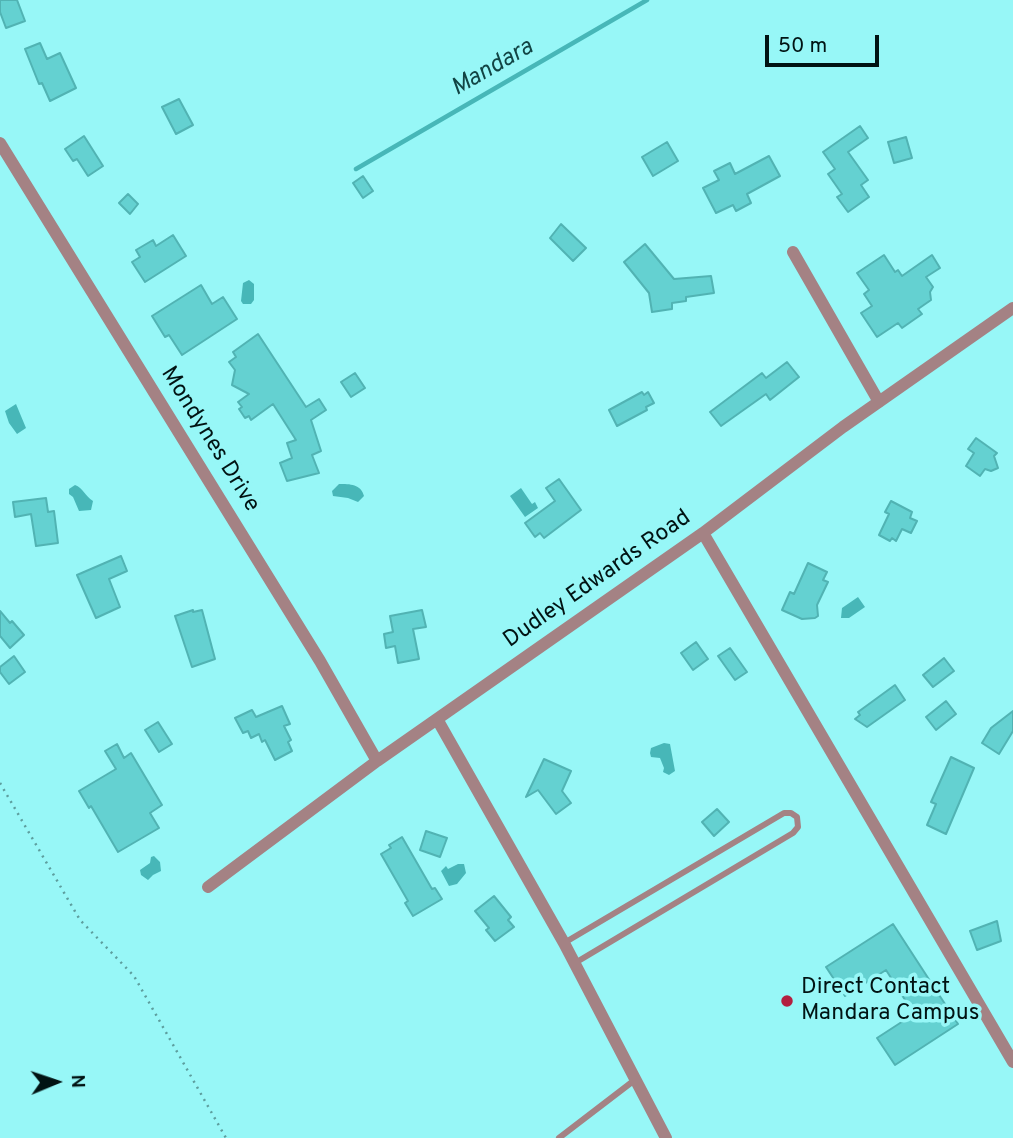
<!DOCTYPE html>
<style>
body{margin:0}
#map{position:relative;width:1013px;height:1138px;overflow:hidden;background:#97f7f7;font-family:Overpass,sans-serif}
canvas{display:block}
.north{position:absolute;left:21px;top:1047px;width:70px;height:70px;-webkit-text-stroke:5px #97f7f7;paint-order:stroke;rotate:88deg;font-size:19px;font-weight:700;line-height:28px;text-align:center;color:#011313}
.north::after{content:'';display:block;margin:auto;width:24px;height:32px;background:#011313;clip-path:polygon(50% 0,100% 100%,50% 72%,0 100%)}
.scale{position:absolute;left:765px;top:35px;width:114px;height:32px;box-sizing:border-box;border:4px solid #011313;border-top:0;padding-left:9px;font-size:21px;line-height:24px;white-space:nowrap;color:#011313;-webkit-text-stroke:5px #97f7f7;paint-order:stroke}
</style>
<div id="map">
<canvas width="1013" height="1138"></canvas>
<div class="north">N</div>
<div class="scale">50 m</div>
</div>
<script>
const g = document.querySelector('canvas').getContext('2d');
g.lineJoin = 'round';
function paint(path, color) {
  g.fillStyle = color;
  g.fill(path, 'evenodd');
}
function stroke(path, color, width, dash) {
  g.strokeStyle = color;
  g.lineWidth = width;
  g.lineCap = dash ? 'butt' : 'round';
  g.setLineDash(dash || []);
  g.stroke(path);
}
function label(font, color, halo, rows, align = 'center') {
  g.font = font + ' Overpass,sans-serif';
  g.lineWidth = 7;
  g.setLineDash([]);
  g.textBaseline = 'middle';
  g.strokeStyle = halo;
  g.fillStyle = color;
  for (const [text, x, y, turn = 0] of rows) {
    g.save();
    g.translate(x, y);
    g.rotate((+turn || 0) * Math.PI / 180);
    g.textAlign = isNaN(turn) ? turn : align;
    if (halo) g.strokeText(text, 0, 0);
    g.fillText(text, 0, 0);
    g.restore();
  }
}
paint(new Path2D(`
 M249 280 254 284V300L251 304H243L241 301 243 283Z
 M16 404 26 428 17 434 9 423 5 411Z
 M339 484C350 484 361 484 364 496L358 502 348 498 333 496 332 491Z
 M75 485C83 488 85 496 93 501L91 510 79 511 73 497 69 494V489Z
 M521 488 532 504 535 502 538 508 525 517 510 496Z
 M858 597 865 607 849 618H841L842 608Z
 M664 743 670 744 675 771 669 775 663 772 664 768 660 758 651 757 650 753 651 748Z
 M154 856 160 862 161 871 153 875 148 880 141 875 140 870 150 863 151 857Z
 M458 864H464L466 873 457 884 449 886 441 871 446 866 448 869Z`), '#47b7b8');
stroke(new Path2D(`
 M356 169 647 0`), '#47b7b8', 4.5);
const building = new Path2D(`
 M0 0H17L25 21 6 28 0 12Z
 M40 43 47 59 60 53 76 88 50 101 42 83 39 84 25 49Z
 M179 99 193 125 176 134 162 107Z
 M860 126 868 138 848 152 868 180 861 185 869 197 848 212 837 197 842 194 828 174 835 169 823 152Z
 M84 136 103 166 88 176 77 159 73 161 65 149Z
 M906 137 912 158 894 163 888 142Z
 M667 142 678 161 653 176 642 157Z
 M769 156 780 176 747 194 751 203 736 211 733 205 716 213 703 188 719 180 714 171 730 163 735 174Z
 M363 176 373 191 363 198 353 183Z
 M128 194 138 204 130 214 119 203Z
 M561 224 586 248 573 261 550 238Z
 M173 235 186 256 145 282 132 262 140 257 136 250 153 240 156 246Z
 M645 244 674 279 711 276 714 293 686 297V301L672 303V309L652 312 649 293 624 262Z
 M884 255 895 272 898 270 902 276 932 255 940 268 926 277 933 287 930 292 931 300 918 309 922 314 902 328 898 323 877 337 861 313 872 306 864 294 869 290 857 273Z
 M201 285 212 304 223 297 237 319 182 355 169 335 165 337 152 316Z
 M258 334 306 407 319 399 326 410 311 420 321 451 312 455 319 473 287 481 280 463 292 458 287 443 296 440 273 404 251 420 249 416 245 418 239 409 242 407 238 402 249 394 232 385 235 370 229 362 236 357 233 352Z
 M787 362 799 377 770 400 766 394 721 426 710 412 762 373 766 378Z
 M355 373 365 388 351 397 341 382Z
 M642 392 644 395 648 392 654 403 646 407 647 410 617 426 609 410Z
 M976 438 997 453 994 456 998 468 991 471 985 469 980 476 966 466 974 453 968 449Z
 M559 479 581 510 544 538 540 533 535 537 525 523 555 501 546 488Z
 M46 498 48 512 54 511 58 543 36 546 31 514 15 517 13 502Z
 M891 501 912 512 910 518 917 521 911 533 902 529 896 541 892 538 890 541 879 535 889 514 885 512Z
 M121 556 127 571 109 579 120 607 96 618 77 575Z
 M808 563 827 572 823 580 828 582 817 605 818 616 815 618 802 619 782 610 790 592 794 594Z
 M193 610V612L202 610 215 659 192 667 175 616Z
 M422 610 426 627 413 629 419 659 398 663 395 646 386 648 384 634 393 632 390 616Z
 M0 611 10 623 12 621 24 635 10 648 0 636Z
 M696 642 708 659 693 670 681 653Z
 M730 648 747 672 735 680 718 656Z
 M14 656 25 672 9 684 0 672V667Z
 M944 658 954 671 933 687 923 675Z
 M895 685 905 700 867 727 855 719 860 715 858 712Z
 M946 701 956 714 936 730 926 717Z
 M282 706 290 724 284 726 291 740 288 742 292 751 275 760 265 740 262 742 259 734 251 738 248 731 243 733 235 718 252 710 256 717Z
 M1013 711V731L999 754 982 743 991 728Z
 M158 722 172 744 159 752 145 730Z
 M117 744 124 758 131 753 162 805 150 813 159 828 118 852 91 806 89 808 79 791 116 769 105 751Z
 M951 757 974 768 946 834 927 825 936 804 931 802Z
 M544 759 571 771 562 791 571 803 556 814 538 790 526 797Z
 M717 809 729 822 714 836 702 822Z
 M426 831 447 838 440 857 420 850Z
 M402 837 432 889 435 888 442 899 413 916 405 903 408 901 381 854 391 848 389 845Z
 M494 896 511 917 508 920 514 927 495 941 486 930 489 928 475 911Z
 M997 921 1001 941 977 950 970 931Z
 M893 924 958 1024 895 1065 877 1038 914 1014 886 970 845 996 826 967Z`);
paint(building, '#64d1d1');
stroke(building, '#51b3b3', 2);
stroke(new Path2D(`
 M0 783 80 920 134 976 226 1138`), '#5d9e9e', 2.5, [2, 5]);
stroke(new Path2D(`
 M564 943 784 813H791L797 817 798 827 793 833 575 963
 M559 1138 636 1079`), '#a48284', 6);
stroke(new Path2D(`
 M0 143 320 661 377 761
 M793 252 879 402
 M703 533 1013 1062
 M437 719 564 943 666 1138
 M208 887 377 761 703 533 843 427 1013 308`), '#a48284', 12);
for (const [x, y, r, color] of [
 [787,1001,7,"#b21f3f"]
]) {
  const dot = new Path2D();
  dot.arc(x, y, r, 0, 2 * Math.PI);
  g.fillStyle = color;
  g.fill(dot);
  stroke(dot, '#97f7f7', 2.5);
}
label('23px', '#011313', '#97f7f7', [
 ["Mondynes Drive",209,440,58],
 ["Dudley Edwards Road",598,580,-35]
]);
label('23px', '#011313', '#97f7f7', [
 ["Direct Contact",801,988],
 ["Mandara Campus",801,1014]
], 'left');
label('italic 24px', '#124444', '#97f7f7', [
 ["Mandara",493,69,-30]
]);
</script>
